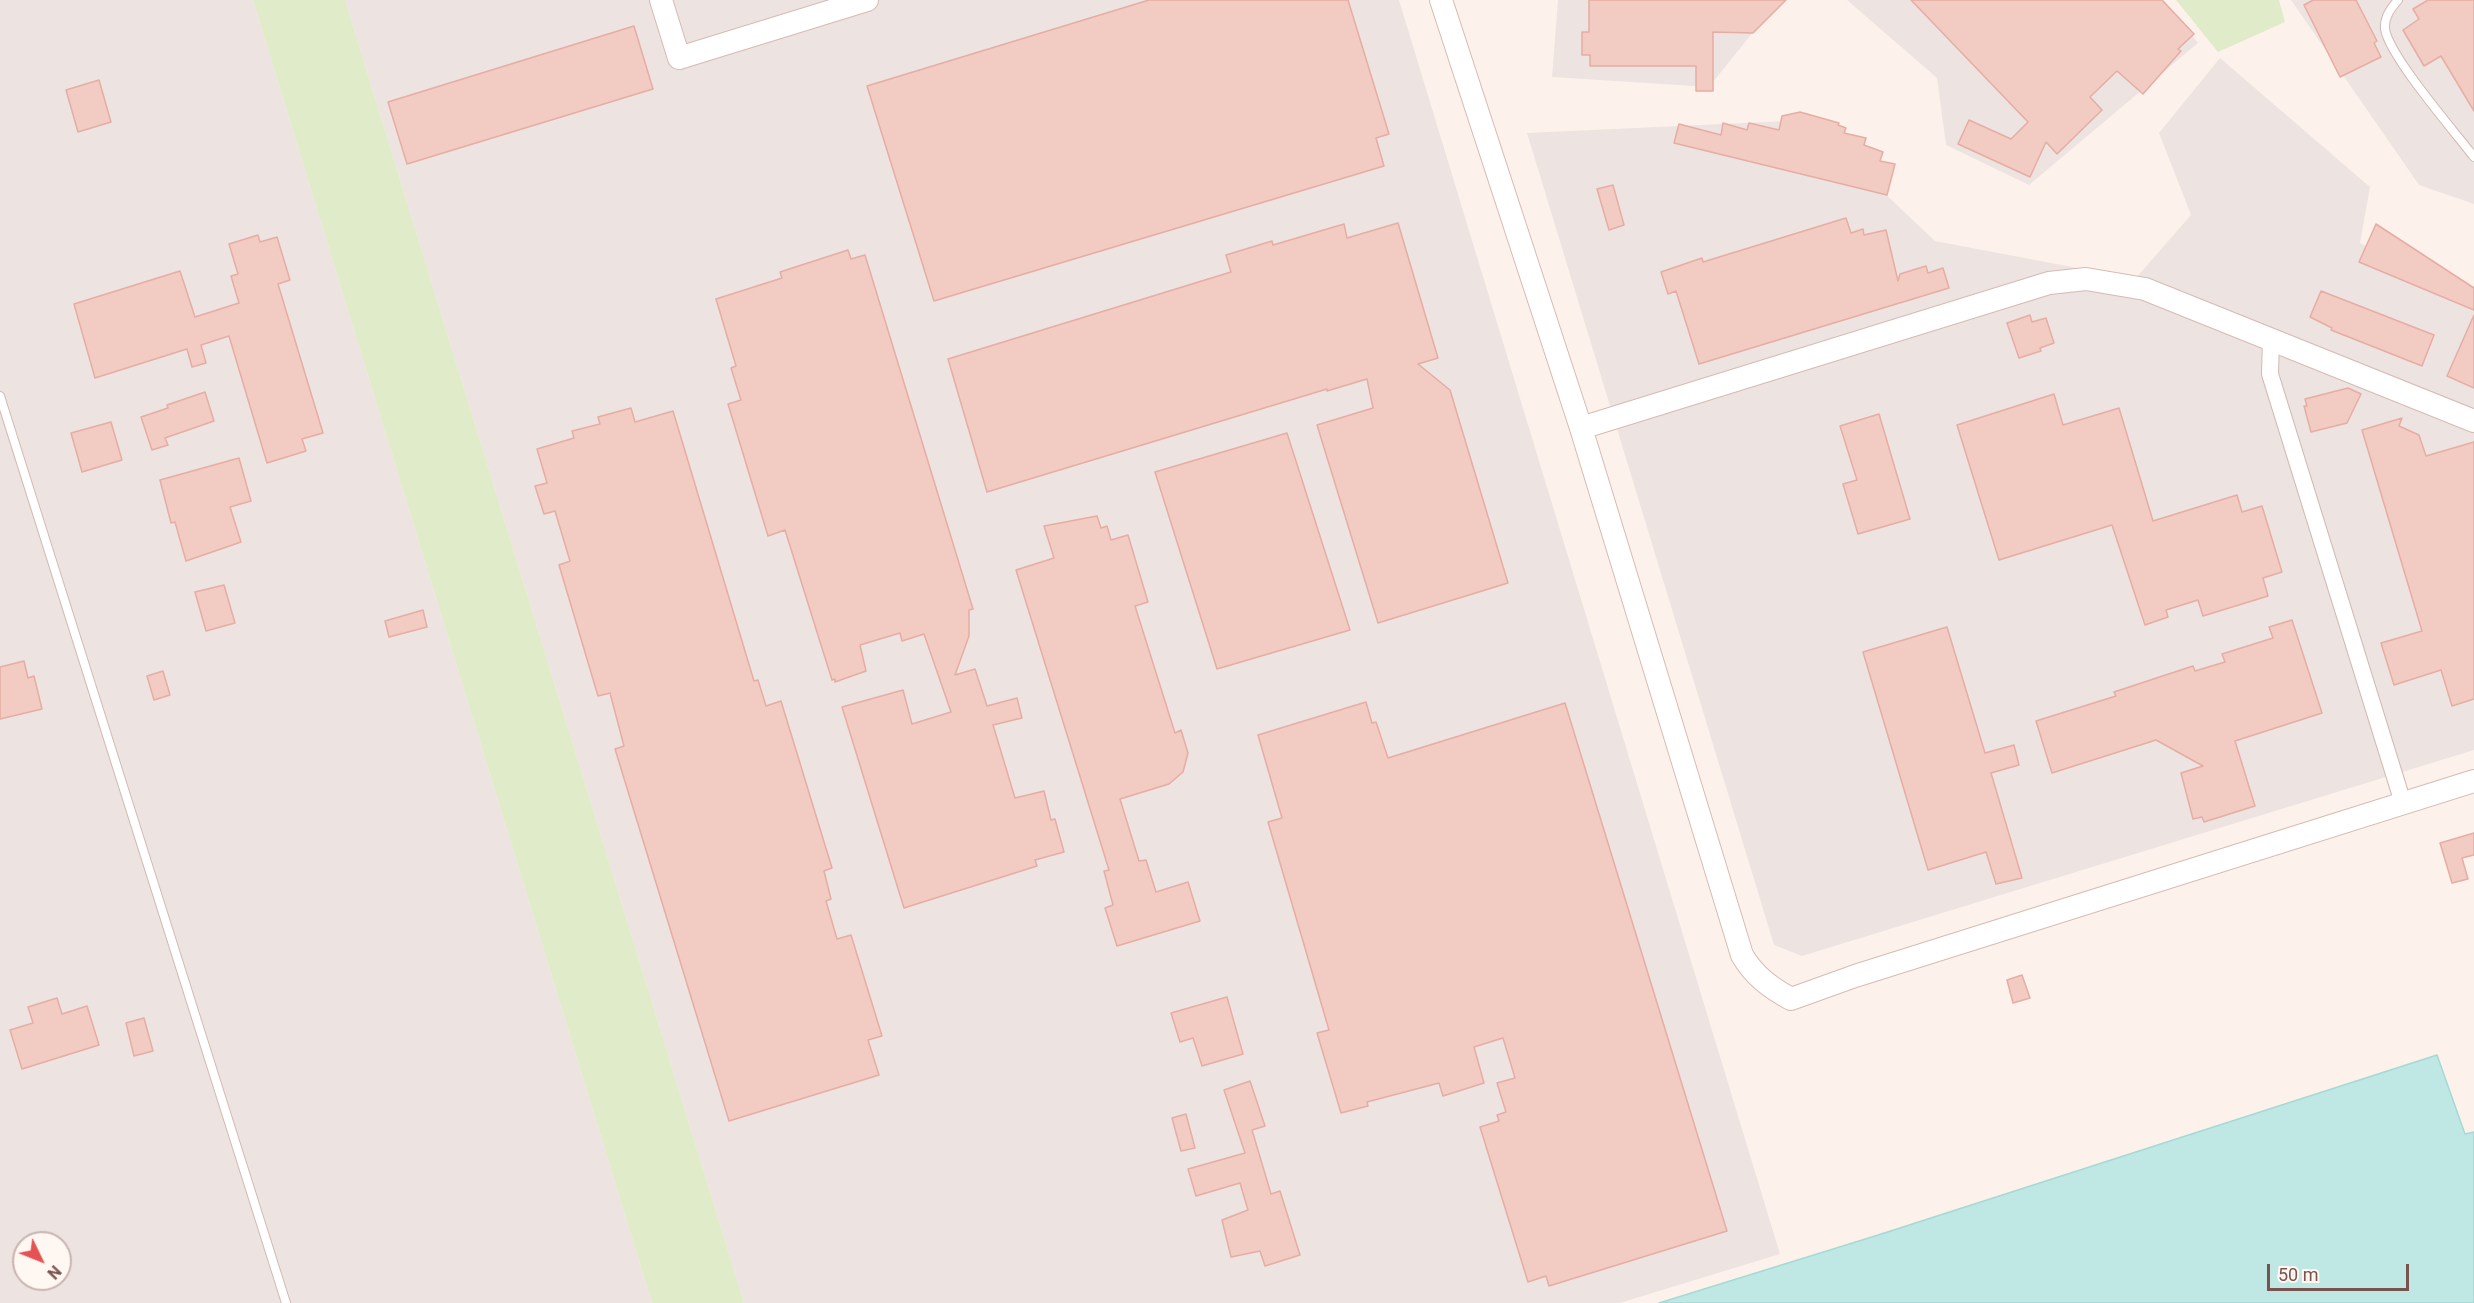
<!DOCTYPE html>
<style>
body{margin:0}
#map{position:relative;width:2474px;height:1303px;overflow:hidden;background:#fdf2eb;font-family:Roboto,sans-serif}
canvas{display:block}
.north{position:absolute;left:12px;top:1231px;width:60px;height:60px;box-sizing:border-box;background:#fff7f2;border:2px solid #c9b5b0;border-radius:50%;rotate:133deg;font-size:16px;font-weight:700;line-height:24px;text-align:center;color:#79534d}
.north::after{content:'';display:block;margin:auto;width:21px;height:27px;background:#e55253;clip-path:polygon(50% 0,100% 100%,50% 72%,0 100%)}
.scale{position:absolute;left:2267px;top:1264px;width:142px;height:27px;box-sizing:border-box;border:3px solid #79534d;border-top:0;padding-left:8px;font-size:18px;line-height:21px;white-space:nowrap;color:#79534d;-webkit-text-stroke:4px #fff7f2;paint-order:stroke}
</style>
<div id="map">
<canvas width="2474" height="1303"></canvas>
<div class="north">N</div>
<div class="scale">50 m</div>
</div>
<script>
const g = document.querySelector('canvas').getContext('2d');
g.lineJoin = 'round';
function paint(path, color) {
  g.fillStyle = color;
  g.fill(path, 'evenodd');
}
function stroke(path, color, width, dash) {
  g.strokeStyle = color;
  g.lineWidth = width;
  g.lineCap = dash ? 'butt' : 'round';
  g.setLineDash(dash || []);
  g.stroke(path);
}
paint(new Path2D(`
 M0 0H253L652 1303H0ZM24 1243H60V1279H24Z
 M345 0H1399L1780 1254 1620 1303H744Z
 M1558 0H1779L1709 87 1552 77Z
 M1847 0H2163L2198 43 2029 185 1946 145 1937 78Z
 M2291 0H2474V204L2419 185Z
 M2220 58 2370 187 2360 243 2474 300V750L1802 956 1774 945 1527 133 1807 120 1935 241 2135 279 2191 215 2159 133Z`), '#ede3e1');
paint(new Path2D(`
 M253 0H345L744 1303H652Z
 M2176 0H2279L2285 22 2218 52Z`), '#dfebc9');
const water = new Path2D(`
 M2437 1055 2465 1134 2474 1132V1303H1659L1875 1236Z`);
paint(water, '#bfe7e4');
stroke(water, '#a5d9d5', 1.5);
const building = new Path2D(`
 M1149 0H1348L1389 134 1376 138 1384 166 934 301 867 86Z
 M1589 0H1786L1753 33 1713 32V91H1696V66H1590V55H1582V32H1589Z
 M1911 0H2162L2194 34 2178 49 2181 51 2143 94 2117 71 2090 97 2102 110 2057 154 2046 142 2030 177 1958 144 1969 120 2011 139 2028 122Z
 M2313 0H2356L2377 41 2374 43 2381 57 2340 77 2304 5Z
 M2428 0H2474V111L2441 56 2424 66 2403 30 2419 19 2413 9Z
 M634 26 653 89 407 164 388 102Z
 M99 80 111 122 78 132 66 90Z
 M1800 112 1839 123 1838 125 1846 128 1844 133 1866 138 1864 145 1883 152 1880 161 1895 164 1887 195 1674 143 1679 124 1721 135 1723 123 1747 130 1749 123 1779 130 1782 116Z
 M1613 185 1624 225 1609 230 1597 189Z
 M1846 218 1851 233 1863 229 1864 235 1886 230 1898 281 1900 274 1926 266 1928 273 1943 268 1949 288 1699 364 1676 291 1668 294 1661 272 1702 258 1703 262Z
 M1398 223 1438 358 1418 364 1450 390 1508 583 1378 623 1317 425 1373 408 1367 379 1327 391V389L987 492 948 359 1231 272 1226 255 1272 241 1273 245 1344 224 1347 238Z
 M2376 224 2474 288V310L2359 262Z
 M258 235 260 242 277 237 290 280 278 284 323 433 302 439 306 451 267 463 229 336 201 345 206 363 192 367 187 349 95 378 74 304 180 271 195 317 239 303 231 276 238 274 229 244Z
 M848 250 851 259 865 255 973 609 969 610V636L955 675 975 669 987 706 1017 698 1022 718 993 725 1015 798 1044 791 1051 820 1055 819 1064 852 1035 860 1037 866 904 908 842 707 903 690 912 724 951 712 924 634 902 641 900 633 860 645 866 671 835 682V679L832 680 785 530 768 536 728 404 741 400 731 368 736 366 716 299 782 278 780 272Z
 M2321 291 2434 335 2422 366 2331 330 2332 328 2310 317Z
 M2030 315 2032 322 2046 318 2054 343 2040 348 2041 351 2019 358 2007 323Z
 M2474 315V388L2447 376Z
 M2348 388 2361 394 2347 423 2311 432 2304 406H2307L2305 399Z
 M205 392 214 421 165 438 168 445 152 450 141 417 168 408 167 405Z
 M2054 394 2063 425 2119 408 2153 521 2237 495 2242 512 2262 506 2282 572 2263 578 2268 596 2203 616 2198 600 2166 610 2168 617 2145 625 2112 525 1999 560 1957 425Z
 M631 408 635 422 673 411 754 681 758 680 766 706 781 701 832 868 824 871 831 899 826 901 837 939 851 935 882 1036 868 1040 879 1075 729 1121 615 749 624 746 610 693 598 696 559 565 570 561 555 511 544 514 535 486 547 483 537 449 574 438 572 431 600 424 598 417Z
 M1879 414 1910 519 1858 534 1843 484 1857 480 1840 426Z
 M2402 418 2399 426 2419 435 2426 456 2474 442V699L2452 706 2441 670 2394 685 2381 643 2422 631 2362 430Z
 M111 422 122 460 82 472 71 433Z
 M1287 433 1350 630 1217 669 1155 472Z
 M239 458 251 501 230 507 241 542 186 561 175 522 171 523 160 480Z
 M1097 516 1101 528 1107 526 1111 540 1128 535 1148 602 1135 606 1175 733 1181 730 1188 753 1183 772 1169 784 1120 799 1139 861 1146 860 1156 892 1188 882 1200 921 1117 946 1105 908 1113 905 1104 871 1109 870 1016 570 1054 558 1044 526Z
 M224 585 235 623 206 631 195 592Z
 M423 610 427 627 389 637 385 621Z
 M2292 620 2322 713 2235 741 2255 806 2204 822 2202 817 2193 819 2181 773 2203 766 2156 740 2052 773 2036 721 2116 696 2114 692 2193 666 2195 671 2225 662 2222 654 2273 638 2269 627Z
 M1947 627 1985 753 2014 745 2019 765 1991 773 2022 878 1996 884 1986 852 1928 870 1863 652Z
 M24 661 28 678 34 676 42 709 0 719V667Z
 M163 671 170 695 154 700 147 676Z
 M1366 702 1372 723 1376 722 1388 758 1565 703 1727 1231 1549 1286 1546 1276 1528 1282 1480 1127 1499 1121 1497 1115 1506 1112 1497 1083 1515 1078 1503 1038 1474 1047 1484 1083 1443 1096 1439 1083 1367 1102 1368 1106 1341 1113 1317 1033 1329 1030 1268 822 1282 818 1258 735Z
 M2474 833V855L2462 858 2468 879 2452 883 2440 843Z
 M2022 975 2030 998 2013 1003 2007 980Z
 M1227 997 1243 1054 1202 1066 1193 1038 1180 1042 1171 1013Z
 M57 998 62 1014 87 1006 99 1045 22 1069 10 1030 33 1023 28 1007Z
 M144 1018 153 1051 134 1056 126 1023Z
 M1250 1081 1265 1126 1252 1130 1271 1194 1280 1191 1300 1255 1265 1266 1260 1251 1231 1257 1222 1220 1248 1210 1240 1183 1196 1196 1188 1169 1245 1153 1224 1090Z
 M1186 1114 1195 1148 1181 1151 1172 1118Z`);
paint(building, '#f2cbc3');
stroke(building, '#e5ada3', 1.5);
const lane = new Path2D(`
 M2398 0C2391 8 2384 17 2385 29 2389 56 2454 131 2474 157
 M0 396 286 1303`);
const street = new Path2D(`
 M2271 339 2270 374 2403 803`);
const secondary = new Path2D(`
 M661 0 679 58 867 0
 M1441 0 1581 428 1742 955C1754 976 1771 988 1791 999L1855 976 2474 781
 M1581 428 2049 283 2086 279 2145 289 2474 421`);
stroke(lane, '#d2bab3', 10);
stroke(street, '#d2bab3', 18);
stroke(secondary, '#d7bab3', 24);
stroke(lane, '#fff', 8);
stroke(street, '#fff', 16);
stroke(secondary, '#fff', 22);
</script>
